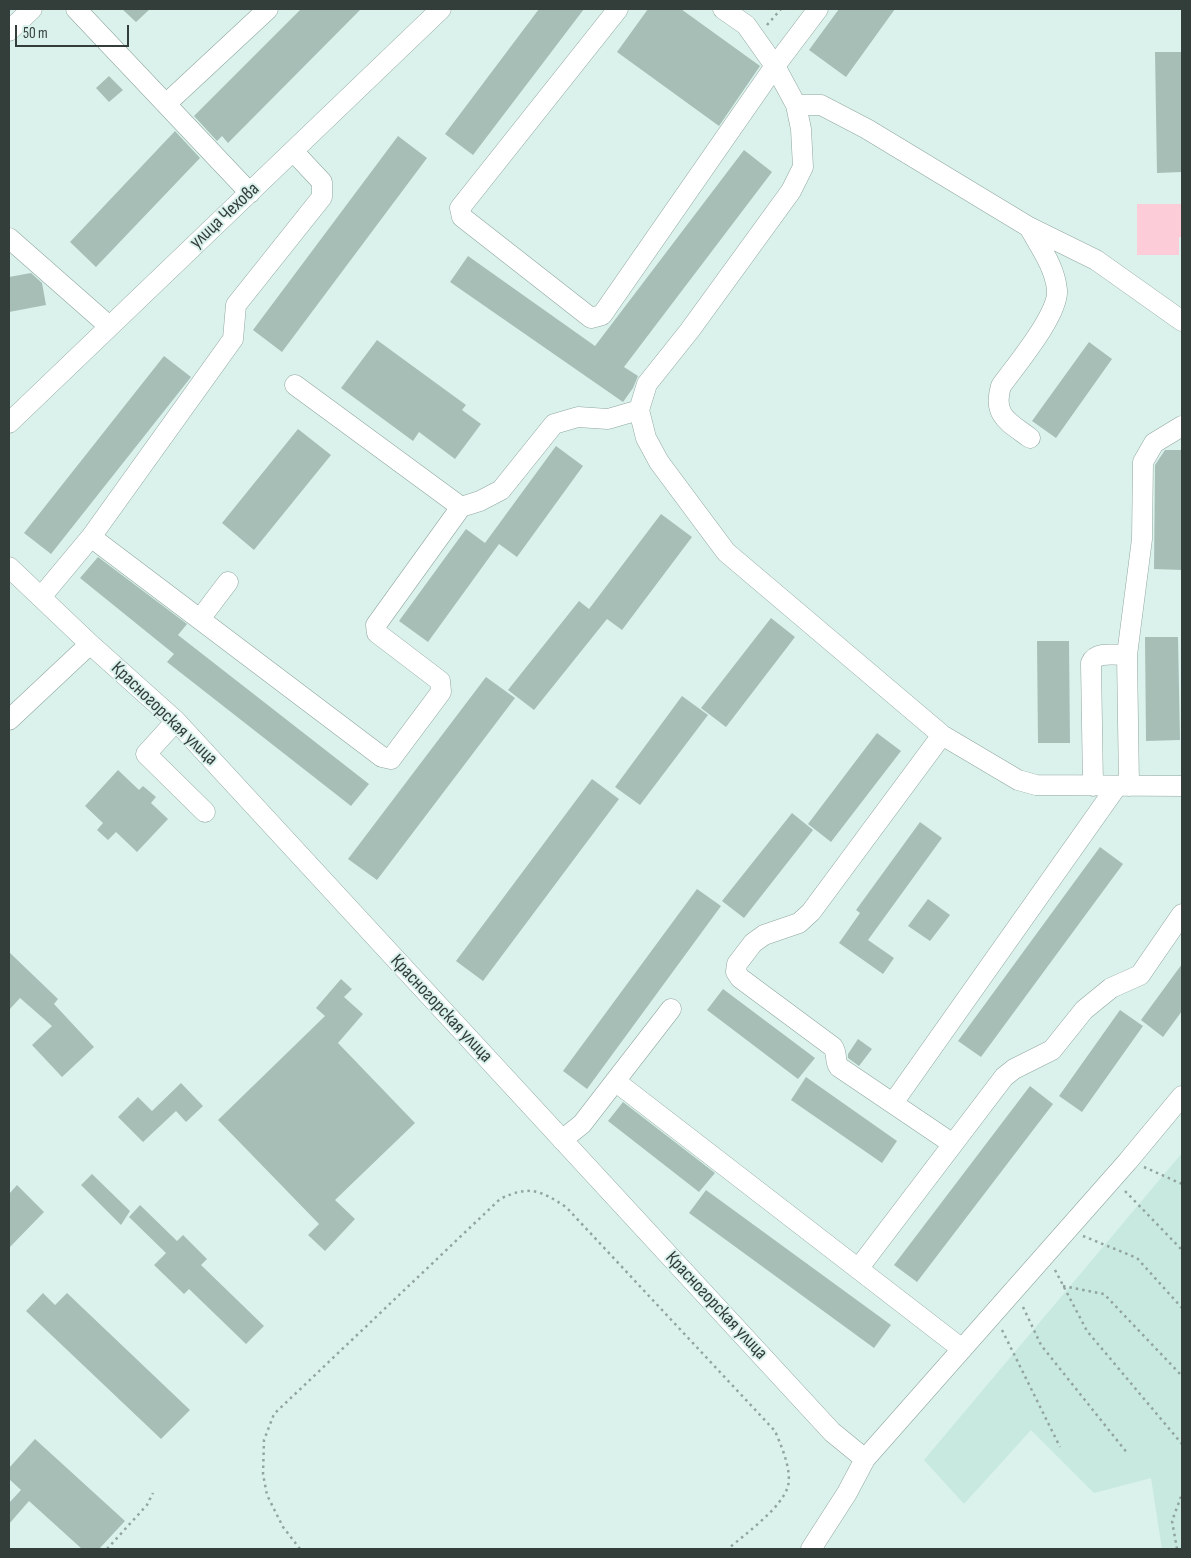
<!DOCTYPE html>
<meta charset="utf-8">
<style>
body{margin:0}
#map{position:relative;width:1191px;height:1558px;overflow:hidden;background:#daf2eb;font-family:"Sofia Sans Condensed",sans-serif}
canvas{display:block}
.frame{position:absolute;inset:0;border:10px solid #333d3a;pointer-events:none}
.scale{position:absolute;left:15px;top:25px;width:114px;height:22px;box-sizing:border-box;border:2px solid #333d3a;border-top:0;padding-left:6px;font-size:15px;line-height:18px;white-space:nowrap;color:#333d3a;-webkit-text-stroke:4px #daf2eb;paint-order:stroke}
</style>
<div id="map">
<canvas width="1191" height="1558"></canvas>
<div class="frame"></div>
<div class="scale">50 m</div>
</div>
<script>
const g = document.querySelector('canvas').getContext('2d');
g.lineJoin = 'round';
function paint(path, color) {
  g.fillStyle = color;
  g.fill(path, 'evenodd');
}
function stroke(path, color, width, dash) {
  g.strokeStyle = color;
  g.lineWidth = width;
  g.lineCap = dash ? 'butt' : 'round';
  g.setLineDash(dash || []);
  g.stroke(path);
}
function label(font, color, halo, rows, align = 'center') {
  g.font = font + ' "Sofia Sans Condensed",sans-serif';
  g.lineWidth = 4;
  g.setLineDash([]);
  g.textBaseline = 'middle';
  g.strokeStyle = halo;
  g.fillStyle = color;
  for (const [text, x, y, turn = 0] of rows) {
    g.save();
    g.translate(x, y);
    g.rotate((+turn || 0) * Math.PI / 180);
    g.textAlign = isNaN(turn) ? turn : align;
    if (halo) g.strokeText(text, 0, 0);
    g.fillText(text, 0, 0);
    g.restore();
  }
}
paint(new Path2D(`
 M1182 1153V1549H1162L1151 1478 1094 1493 1031 1430 964 1504 924 1460Z`), '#c8e9df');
paint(new Path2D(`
 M1137 204H1182V237H1179V255H1137Z`), '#fcccd9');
paint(new Path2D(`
 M122 9H150L136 22Z
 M301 9H361L228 143 222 136 217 141 194 116Z
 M539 9H584L473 155 445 134Z
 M648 9H681L760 66 719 126 617 52Z
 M839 9H895L846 77 809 50Z
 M1155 52H1182V172L1157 173Z
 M109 76 123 90 109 102 96 88Z
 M175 131 200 158 96 267 70 242Z
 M398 136 427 158 282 352 253 330Z
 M744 150 772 172 624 367 638 376 633 388 623 402 450 282 468 256 595 346Z
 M31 273 42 283 46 305 9 312V277Z
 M377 340 466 405 462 410 481 424 455 459 419 432 413 441 341 388Z
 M1089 342 1112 359 1056 438 1032 421Z
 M164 356 191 377 51 554 24 533Z
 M298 429 331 455 254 550 222 523Z
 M556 446 583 466 517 557 499 544 428 642 399 621 466 529 485 543Z
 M1165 450H1182V570L1154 569 1155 465Z
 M661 514 692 537 622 630 607 619 534 710 508 690 579 601 589 609Z
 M98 557 187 624 178 635 369 784 351 806 167 662 174 654 80 578Z
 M771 618 795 637 726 727 701 708Z
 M1145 637H1178L1180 740 1146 741Z
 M1037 641H1069L1070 743H1038Z
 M486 677 515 698 377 880 348 859Z
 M682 696 708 715 640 805 615 787Z
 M877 733 901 751 831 842 808 824Z
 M118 770 139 790 143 786 156 797 151 803 168 819 137 852 116 832 108 840 97 830 103 823 85 806Z
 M592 779 619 799 483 981 456 961Z
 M792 813 813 830 744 918 722 901Z
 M920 822 942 838 868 940 894 958 883 974 839 943 860 913 856 910Z
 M1100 847 1123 864 981 1057 958 1041Z
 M697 889 721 906 587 1089 563 1071Z
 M928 899 950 915 930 941 908 926Z
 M9 952 58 999 54 1004 94 1047 62 1077 32 1045 52 1026 20 998 9 1010Z
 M1182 964V1011L1163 1037 1141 1020Z
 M341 979 352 989 344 997 363 1014 338 1043 415 1123 335 1200 355 1219 325 1251 308 1235 319 1224 218 1120 325 1016 316 1008Z
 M723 989 815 1058 798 1079 707 1010Z
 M1120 1010 1143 1026 1082 1112 1059 1096Z
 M858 1039 872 1049 859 1066 848 1058V1054Z
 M806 1077 897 1141 882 1163 791 1100Z
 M181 1083 203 1106 186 1122 176 1111 143 1142 118 1117 138 1097 152 1111Z
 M1030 1086 1053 1104 917 1282 894 1265Z
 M623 1102 715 1173 699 1192 608 1121Z
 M92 1174 130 1211 121 1225 81 1185Z
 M17 1185 44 1212 9 1248V1194Z
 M706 1190 891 1325 874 1348 689 1213Z
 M140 1205 177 1241 183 1235 207 1259 201 1265 264 1326 246 1344 189 1289 184 1294 154 1265 166 1253 129 1217Z
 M43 1293 55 1305 67 1293 190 1410 161 1439 26 1311Z
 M35 1439 125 1521 99 1549H82L29 1501 9 1524V1503L21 1490 9 1479V1468Z`), '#a7beb7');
const minor = new Path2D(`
 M76 9 250 193
 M618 9 460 208 462 217 591 318 602 315 775 66 818 9
 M723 9 746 25 775 66 796 105 801 129 803 167 791 191 690 330 647 384 639 410 646 438 659 462 726 552 942 735 1018 780 1036 785 1182 786
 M9 31 32 9
 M166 104 268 9
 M796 105H821L867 129 1029 227 1096 260 1182 321
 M1029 227C1040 247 1055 267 1057 290 1059 314 1016 365 1001 386 992 416 1009 422 1030 438
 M9 238 109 326
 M295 385 461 507
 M9 423 441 9
 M91 537 233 339 236 305 322 197V182L293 151
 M9 567 90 644 176 721 832 1432 865 1459
 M41 597 91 537 382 757 391 759 441 692 440 681 377 633 376 625 461 507 480 501 501 490 554 424 578 417 608 419 639 410
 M200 619 228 582
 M1127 655 1142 539 1143 462 1154 443 1182 426
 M9 720 90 644
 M176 721 146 754 205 812
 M942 735 811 912 799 923 764 935 753 943 737 964 736 972 740 978 833 1047C838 1054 834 1061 839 1067L953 1144
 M1093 786 1091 663C1096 651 1116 655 1127 655L1129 786
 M615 1081 962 1349
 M893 1103 1117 786
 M562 1140 582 1124 671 1009
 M858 1269 1004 1077 1014 1069 1052 1050 1084 1010 1111 988 1140 975 1182 914
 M811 1549 847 1493 865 1459 1128 1161 1182 1096`);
stroke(minor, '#8fa69f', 21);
stroke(new Path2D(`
 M767 25 781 9
 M1144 1167 1182 1184
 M1125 1191 1182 1250
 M1083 1236 1137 1258 1182 1308
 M1055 1270 1087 1331 1182 1444
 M1063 1286 1104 1294 1182 1376
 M1023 1307 1041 1345 1128 1454
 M1002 1330 1060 1447
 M107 1549 147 1505 153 1493
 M300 1549 283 1527 267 1495 263 1474 264 1440 274 1414 500 1199C529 1185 540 1190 566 1207L775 1431C781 1445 792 1470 788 1486 782 1508 745 1534 728 1549
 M1177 1549 1172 1521 1182 1494`), '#92a49f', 2.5, [2.5, 4]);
stroke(minor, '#fff', 20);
label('19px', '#333d3a', '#daf2eb', [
 ["улица Чехова",225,216,-43],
 ["Красногорская улица",164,714,44],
 ["Красногорская улица",441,1009,47],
 ["Красногорская улица",716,1306,47]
]);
</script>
